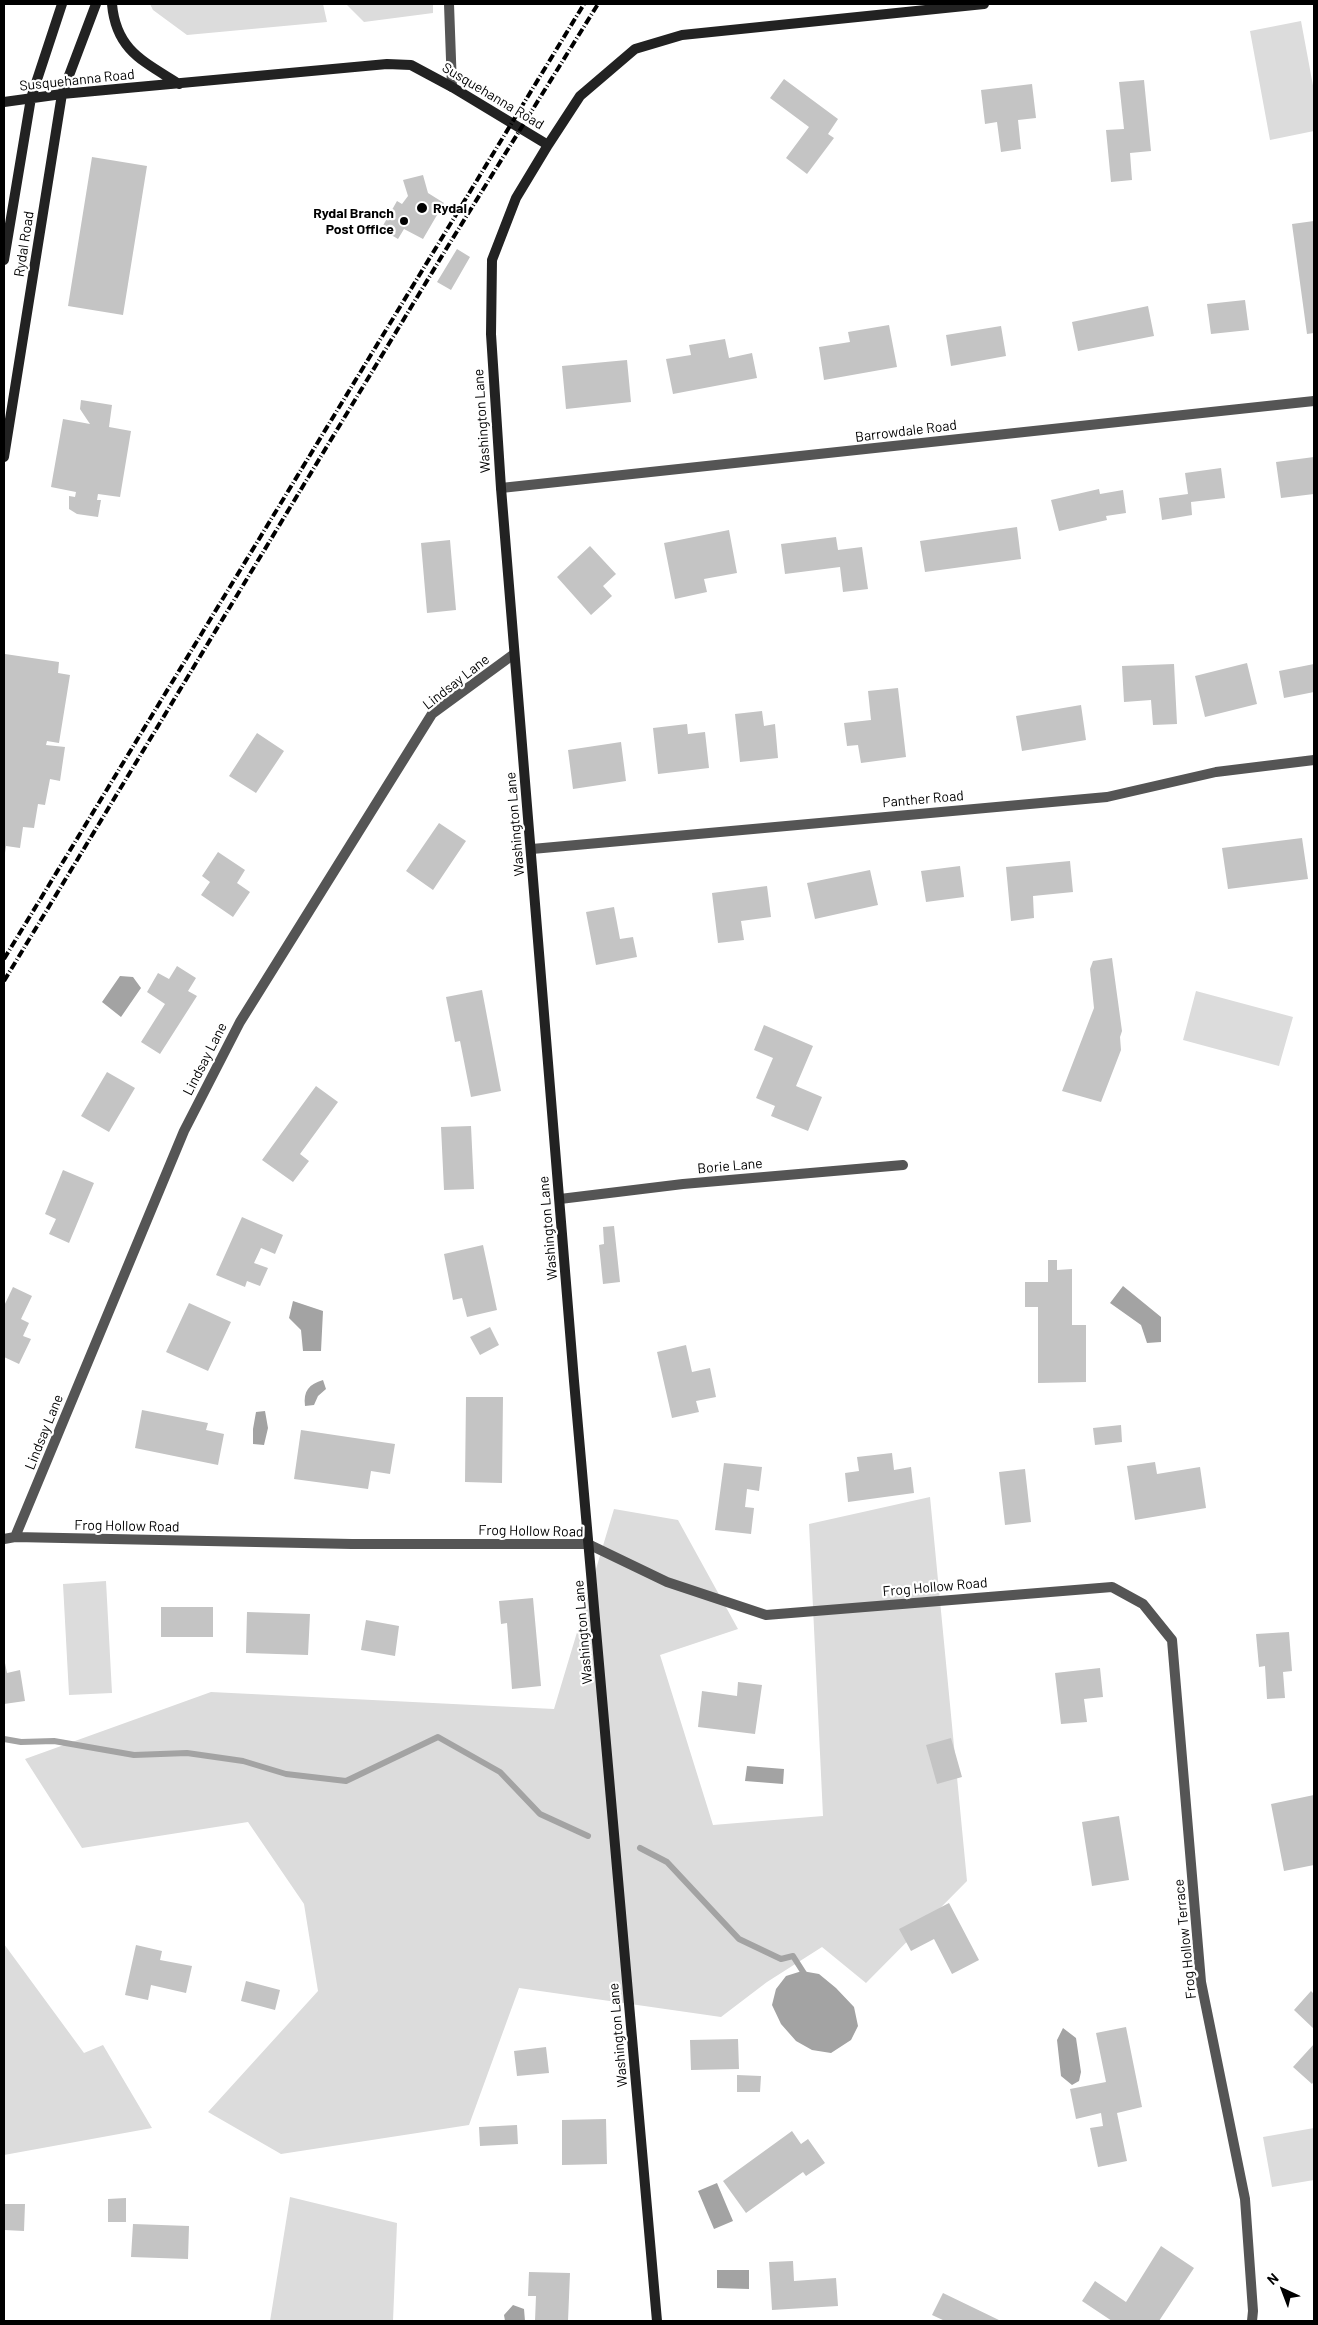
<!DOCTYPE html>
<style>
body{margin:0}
#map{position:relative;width:1318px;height:2325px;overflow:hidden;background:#fff;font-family:Barlow,sans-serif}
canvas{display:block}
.frame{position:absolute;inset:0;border:5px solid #000;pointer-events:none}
.north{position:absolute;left:1258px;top:2265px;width:50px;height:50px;-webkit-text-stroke:4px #fff;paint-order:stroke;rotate:317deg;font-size:14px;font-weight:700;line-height:20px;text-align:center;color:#000}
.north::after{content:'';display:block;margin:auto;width:18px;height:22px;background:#000;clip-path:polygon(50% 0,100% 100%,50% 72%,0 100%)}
</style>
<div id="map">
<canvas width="1318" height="2325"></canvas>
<div class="frame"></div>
<div class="north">N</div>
</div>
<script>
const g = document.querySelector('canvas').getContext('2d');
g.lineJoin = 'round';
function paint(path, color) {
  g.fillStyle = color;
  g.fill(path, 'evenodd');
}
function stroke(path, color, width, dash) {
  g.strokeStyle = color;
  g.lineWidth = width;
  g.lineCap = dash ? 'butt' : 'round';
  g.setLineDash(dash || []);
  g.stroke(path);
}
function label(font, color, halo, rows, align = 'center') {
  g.font = font + ' Barlow,sans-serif';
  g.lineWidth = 4.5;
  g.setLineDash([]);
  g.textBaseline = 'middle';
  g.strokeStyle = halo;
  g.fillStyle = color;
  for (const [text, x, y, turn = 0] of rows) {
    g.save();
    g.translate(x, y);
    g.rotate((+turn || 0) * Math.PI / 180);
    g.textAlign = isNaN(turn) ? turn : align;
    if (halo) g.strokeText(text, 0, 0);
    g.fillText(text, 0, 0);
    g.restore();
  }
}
paint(new Path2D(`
 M150 4H323L327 22 187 35 153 10Z
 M346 4H433V13L364 22Z
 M1301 21 1314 91V131L1270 140 1250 31Z
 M1196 991 1293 1017 1279 1066 1183 1040Z
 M930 1497 967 1881 866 1983 822 1947 767 1982 721 2017 519 1988 469 2125 281 2154 208 2112 318 1991 304 1904 248 1822 82 1848 25 1759 211 1692 554 1709 614 1509 678 1520 738 1629 660 1655 713 1825 823 1816 809 1524Z
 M106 1581 112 1693 69 1695 63 1584Z
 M4 1944 84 2053 103 2045 152 2128 4 2155Z
 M1314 2128V2180L1272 2187 1263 2137Z
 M290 2197 397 2223 393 2321H270Z`), '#dcdcdc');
paint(new Path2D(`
 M120 976 133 977 141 988 121 1017 102 1002Z
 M1123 1286 1161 1317V1342L1147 1343 1141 1325 1110 1303Z
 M293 1301 323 1311 321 1351H303L301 1330 289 1318Z
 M323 1380 326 1389 318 1396 314 1405 305 1406C303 1391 309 1384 323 1380Z
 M265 1411 268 1428 264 1445 253 1444V1429L256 1412Z
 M747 1766 784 1769 783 1784 745 1781Z
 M802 1971 819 1974 836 1988 854 2007 858 2026 851 2040 831 2053 812 2050 796 2041 781 2024 772 2005 776 1989 786 1976Z
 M1063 2028 1076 2038 1081 2072 1079 2081 1072 2085 1061 2076 1057 2040Z
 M717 2183 733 2221 714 2229 698 2191Z
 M717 2270H749V2289L717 2288Z
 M513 2305 524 2309 525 2321H505L504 2315Z`), '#a3a3a3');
stroke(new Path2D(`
 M4 1739 21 1742 54 1741 134 1755 187 1753 243 1761 286 1774 346 1781 438 1737 500 1772 540 1814 588 1836
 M640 1848 667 1862 739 1939 781 1959 793 1956 807 1978`), '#a3a3a3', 6);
paint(new Path2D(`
 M784 79 838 119 828 134 834 138 807 174 786 158 809 127 770 98Z
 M1144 80 1151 151 1130 153 1132 180 1111 182 1106 130 1124 129 1119 82Z
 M1032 84 1036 118 1018 120 1021 149 1001 152 997 122 985 124 981 90Z
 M92 157 147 166 123 315 68 306Z
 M423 175 428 193 444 203 423 239 404 229 398 239 381 229 397 201 402 204 408 196 403 180Z
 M1314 221V333L1307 334 1292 224Z
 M457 249 470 257 451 290 437 282Z
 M1245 300 1249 330 1211 334 1207 304Z
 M1148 306 1154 336 1078 351 1072 322Z
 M889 325 897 367 824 380 819 347 850 342 848 332Z
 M1001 326 1006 356 951 366 946 335Z
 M725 339 729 358 752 353 757 378 673 394 666 359 691 355 689 345Z
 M627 360 631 402 566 409 562 366Z
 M81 400 112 405 109 427 131 431 120 497 98 494 97 500H101L98 517 77 514 69 509V496L75 497 76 492 51 487 63 419 90 424 80 409Z
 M1314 457V494L1281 498 1276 462Z
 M1221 468 1225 498 1191 502 1192 515 1162 520 1159 498 1188 494 1185 473Z
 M1099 489 1100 494 1123 490 1126 513 1106 516 1107 520 1059 531 1051 500Z
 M1017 527 1021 559 925 572 920 541Z
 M729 530 737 573 704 579 707 592 675 599 664 543Z
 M836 537 838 550 862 547 868 589 843 592 840 567 785 574 781 544Z
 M450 540 456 610 427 613 421 543Z
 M590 546 616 574 603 586 612 596 591 615 557 577Z
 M5 654 59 662 58 673 70 675 59 743 47 741 46 745 65 747 60 781 50 779 45 805 38 804 34 828 23 827 20 848 6 846 5 853 4 664Z
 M1247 663 1257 704 1205 717 1195 676Z
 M1174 664 1177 724 1153 725 1151 700 1124 702 1122 666Z
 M1314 664V692L1284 698 1279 671Z
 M898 688 906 757 861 763 858 745 847 746 844 723 871 720 868 691Z
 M1081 705 1086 740 1022 751 1016 716Z
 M762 711 764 726 775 724 778 758 740 762 735 714Z
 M687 724 688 734 705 732 709 768 658 774 653 728Z
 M257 733 284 751 256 793 229 776Z
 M621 742 626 781 573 789 568 750Z
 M439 823 466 841 433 890 406 871Z
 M1302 838 1308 879 1228 889 1222 848Z
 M218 852 245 870 237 883 250 892 233 917 201 895 210 882 202 876Z
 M1070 861 1073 892 1033 896 1034 918 1011 921 1006 867Z
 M960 866 964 897 926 902 921 871Z
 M870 870 878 905 815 919 807 883Z
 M767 886 771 917 741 921 744 940 718 943 712 893Z
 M614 907 620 939 633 937 637 957 596 965 586 912Z
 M1112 958 1122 1031 1120 1037 1121 1050 1101 1102 1062 1091 1094 1008 1090 969 1093 961Z
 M177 966 196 978 188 991 197 996 160 1054 141 1042 165 1004 147 992 158 973 169 979Z
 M482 990 501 1091 471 1097 460 1041 455 1042 446 997Z
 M764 1025 813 1046 796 1086 822 1097 808 1131 771 1116 775 1106 756 1098 773 1058 754 1050Z
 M107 1072 135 1088 109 1132 81 1116Z
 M316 1086 338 1102 300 1154 309 1161 293 1182 262 1160Z
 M471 1126 474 1189 444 1190 441 1127Z
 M63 1170 94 1183 69 1243 49 1234 56 1219 45 1214Z
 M242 1217 283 1235 275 1254 261 1248 254 1263 268 1268 260 1286 247 1281 245 1287 216 1275Z
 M614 1226 620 1282 603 1284 599 1245 604 1244 603 1227Z
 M483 1245 497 1310 467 1317 462 1298 453 1300 444 1254Z
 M1048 1260H1057V1270L1072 1269V1325H1086V1382L1038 1383V1307H1025V1282H1048Z
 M13 1287 32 1296 21 1319 29 1323 23 1336 31 1339 19 1364 4 1357V1306Z
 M189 1303 231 1322 208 1371 166 1352Z
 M490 1327 499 1345 480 1355 470 1337Z
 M686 1345 692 1372 710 1368 716 1397 696 1401 699 1412 672 1418 657 1352Z
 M466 1397H503L502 1483 465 1482Z
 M142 1410 208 1423 206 1430 224 1434 218 1465 135 1448Z
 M1121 1425 1122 1442 1095 1445 1093 1428Z
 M301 1430 395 1444 390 1474 371 1471 368 1489 294 1479Z
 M892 1453 894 1470 911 1467 914 1493 848 1502 845 1473 859 1471 857 1457Z
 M1155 1462 1157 1474 1200 1467 1206 1508 1135 1520 1127 1466Z
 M724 1463 762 1467 759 1491 747 1489 745 1507 754 1508 751 1534 715 1530Z
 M1025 1469 1031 1522 1005 1525 999 1472Z
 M533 1598 541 1686 512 1689 507 1623 501 1624 499 1601Z
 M161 1607H213V1637H161Z
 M247 1612 310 1614 308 1655 246 1653Z
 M366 1620 399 1626 395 1656 361 1650Z
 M1289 1632 1292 1671 1283 1672 1285 1698 1267 1699 1265 1666 1259 1667 1256 1634Z
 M4 1658 7 1673 20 1670 25 1701 4 1704Z
 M1100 1668 1103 1697 1084 1699 1087 1722 1061 1724 1055 1673Z
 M738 1682 762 1685 755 1734 698 1727 702 1691 737 1696Z
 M951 1738 962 1777 937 1784 926 1745Z
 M1314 1795V1865L1284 1871 1271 1804Z
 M1119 1816 1129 1880 1092 1886 1082 1822Z
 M949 1903 979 1960 952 1974 934 1939 911 1951 899 1929Z
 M136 1945 162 1951 160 1960 192 1966 186 1993 151 1985 148 2000 125 1995Z
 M246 1981 280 1990 275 2010 241 2001Z
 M1311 1991 1314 1994V2029L1294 2010Z
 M1126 2027 1142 2107 1117 2113 1127 2161 1098 2167 1090 2128 1103 2126 1101 2113 1076 2119 1070 2089 1106 2082 1096 2033Z
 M738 2039 739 2069 691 2070 690 2040Z
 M1314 2044V2081L1312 2084 1293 2067Z
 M546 2047 549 2073 517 2076 514 2051Z
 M737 2075 761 2076 760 2092H737Z
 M606 2119 607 2164 562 2165V2120Z
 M517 2125 518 2144 480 2146 479 2127Z
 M792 2131 801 2144 808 2139 825 2163 806 2176 803 2172 746 2213 723 2181Z
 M126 2198V2222H108V2199Z
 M4 2204H25L24 2231 4 2230Z
 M133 2224 189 2226 188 2259 131 2257Z
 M1161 2246 1194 2268 1159 2321H1112L1082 2301 1095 2281 1126 2302Z
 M793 2261 794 2281 836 2278 838 2306 772 2310 769 2262Z
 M529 2272 570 2273 568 2321H535L536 2296H528Z
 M943 2293 1001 2321H945L932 2315Z`), '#c4c4c4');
stroke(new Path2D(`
 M449 4 452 87
 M501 488 1314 401
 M532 849 1107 797 1216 772 1314 760
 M560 1199 683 1184 903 1165
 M15 1537 184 1131 240 1022 432 714 514 654
 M4 1539 15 1537 352 1544H588L667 1582 766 1615 1112 1587 1143 1604 1172 1640 1201 1982 1245 2199 1253 2311 1252 2321`), '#555', 10);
stroke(new Path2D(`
 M112 4C116 50 143 61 179 84
 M4 102 62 94 387 64 411 65 452 87 548 145
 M4 260 31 98 62 4
 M4 457 62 94 96 4
 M657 2321 574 1381 501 488 491 334 492 260 516 198 548 145 580 96 635 49 682 35 984 4`), '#222', 10);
stroke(new Path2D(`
 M4 959 584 4
 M4 981 448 246 598 4`), '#000', 4, [8, 2.5, 1, 2.5]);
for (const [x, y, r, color] of [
 [422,208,6,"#000"],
 [404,221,5,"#000"]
]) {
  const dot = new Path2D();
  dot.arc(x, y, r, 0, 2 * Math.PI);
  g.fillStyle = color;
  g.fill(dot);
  stroke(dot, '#fff', 2);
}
label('14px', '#000', '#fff', [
 ["Susquehanna Road",77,80,-6],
 ["Susquehanna Road",493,96,31],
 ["Rydal Road",24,244,-81],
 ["Washington Lane",482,421,-94],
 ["Barrowdale Road",906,431,-7],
 ["Lindsay Lane",456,682,-38],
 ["Panther Road",923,799,-5],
 ["Washington Lane",515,824,-95],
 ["Lindsay Lane",205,1059,-63],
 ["Borie Lane",730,1166,-5],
 ["Washington Lane",548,1228,-95],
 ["Lindsay Lane",44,1432,-68],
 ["Frog Hollow Road",127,1526,1],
 ["Frog Hollow Road",531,1531,1],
 ["Frog Hollow Road",935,1587,-5],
 ["Washington Lane",583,1632,-95],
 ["Frog Hollow Terrace",1185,1939,-96],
 ["Washington Lane",618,2035,-95]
]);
label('bold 14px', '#000', '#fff', [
 ["Rydal",433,208],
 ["Rydal Branch",394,213,"right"],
 ["Post Office",394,229,"right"]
], 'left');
</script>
